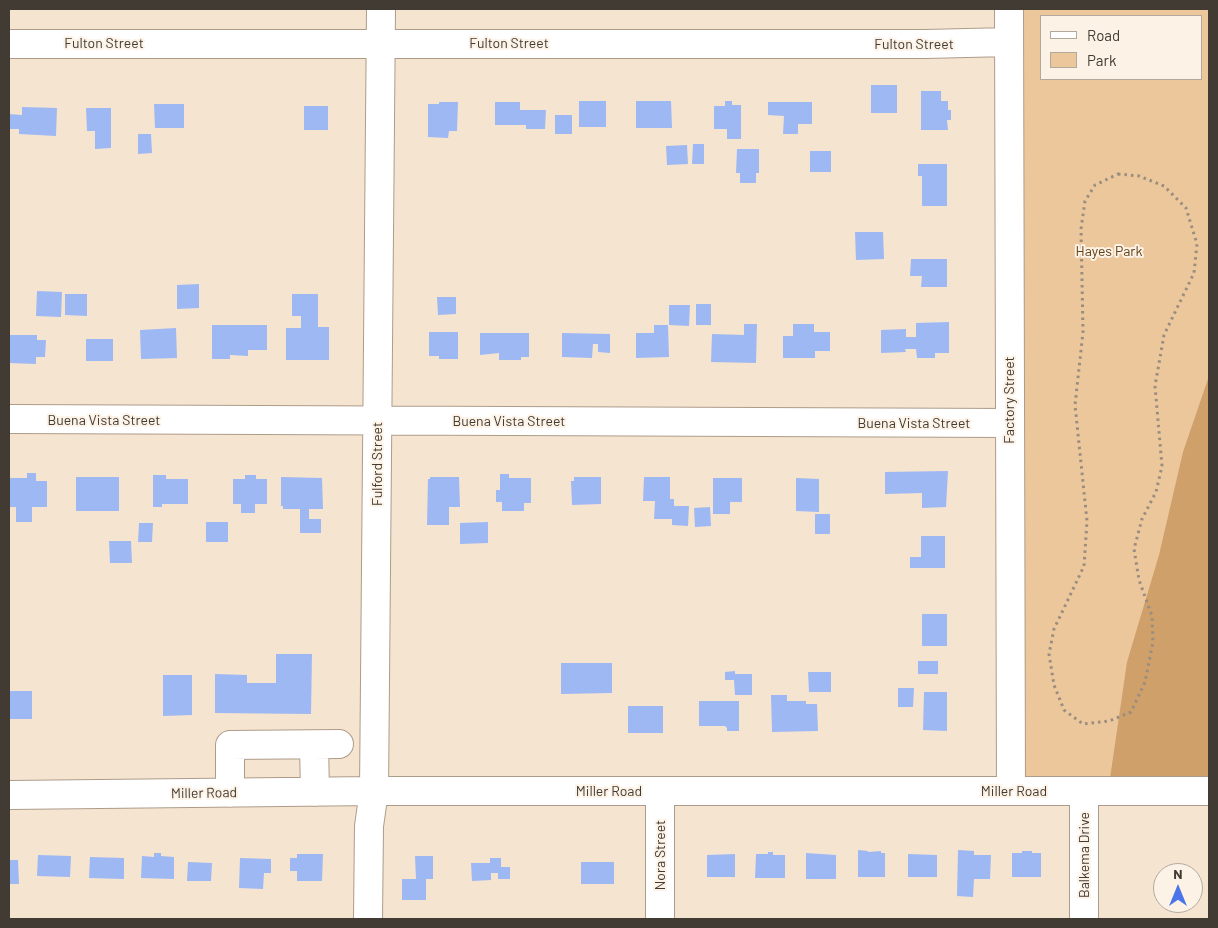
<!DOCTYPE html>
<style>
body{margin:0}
#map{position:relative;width:1218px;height:928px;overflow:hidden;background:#f5e4d0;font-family:Barlow,sans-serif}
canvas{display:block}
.frame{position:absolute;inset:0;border:10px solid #423b33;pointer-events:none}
.legend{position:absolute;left:1040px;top:15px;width:162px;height:65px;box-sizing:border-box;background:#fdf2e6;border:1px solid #b2a99e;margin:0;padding:6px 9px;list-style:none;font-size:15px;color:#423b33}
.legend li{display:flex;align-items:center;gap:10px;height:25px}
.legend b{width:25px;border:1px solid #b2a99e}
.north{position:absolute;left:1153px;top:863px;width:50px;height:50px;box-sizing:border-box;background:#fdf2e6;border:1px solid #b2a99e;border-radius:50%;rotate:0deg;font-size:14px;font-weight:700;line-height:20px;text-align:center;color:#423b33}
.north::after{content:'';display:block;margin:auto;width:18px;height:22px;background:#4b76e9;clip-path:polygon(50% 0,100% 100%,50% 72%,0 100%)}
</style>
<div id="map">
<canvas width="1218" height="928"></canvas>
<div class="frame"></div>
<ul class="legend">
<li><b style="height:6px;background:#fff"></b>Road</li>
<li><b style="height:14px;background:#ecc79c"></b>Park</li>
</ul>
<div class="north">N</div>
</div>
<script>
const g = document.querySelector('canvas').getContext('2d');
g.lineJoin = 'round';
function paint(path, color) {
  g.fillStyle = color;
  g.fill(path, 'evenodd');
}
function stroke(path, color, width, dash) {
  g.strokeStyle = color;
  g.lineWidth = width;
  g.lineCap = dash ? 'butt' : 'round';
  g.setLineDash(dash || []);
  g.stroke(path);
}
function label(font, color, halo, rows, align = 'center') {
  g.font = font + ' Barlow,sans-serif';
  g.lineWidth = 4;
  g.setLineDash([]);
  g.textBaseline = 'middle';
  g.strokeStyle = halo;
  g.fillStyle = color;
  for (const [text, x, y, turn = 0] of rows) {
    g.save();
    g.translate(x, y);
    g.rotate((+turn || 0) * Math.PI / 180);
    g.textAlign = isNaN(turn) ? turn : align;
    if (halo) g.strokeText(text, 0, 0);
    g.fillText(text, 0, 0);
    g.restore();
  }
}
paint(new Path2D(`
 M1009 9H1209V791H1011ZM1042 16H1202V79H1042Z`), '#ecc79c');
paint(new Path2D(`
 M1209 376V791L1108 792 1127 662 1159 555 1183 452Z`), '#cfa06a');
paint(new Path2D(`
 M871 85H897V113H871Z
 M921 91H941V101H948V110H951V120H947L948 130H921Z
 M579 101H606V127H579Z
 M636 101H671L672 128H636Z
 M725 101H732V105H741V139H727V129H714V106H725Z
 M439 102H458L457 131H449L448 138 428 137V104H439Z
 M495 102H520V110H546L545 129H526V125H495Z
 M768 102H812V124H798V134H783L784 116 768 115Z
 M154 104H184V128H155Z
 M304 106H328V130H304Z
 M22 107 57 108 56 136 19 134V129H9V114L22 115Z
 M86 108H111V148L95 149V131H87Z
 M555 115H572V134H555Z
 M138 134H151L152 153 138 154Z
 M693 144H704V164H692Z
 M687 145 688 164 667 165 666 146Z
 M737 149H759V173H756V183H740V173H736Z
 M810 151H831V172H810Z
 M918 164H947V206H922V176H918Z
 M855 232H883L884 259 856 260Z
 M911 259H947V287H921L922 276H910Z
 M199 284V308L177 309V285Z
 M37 291 62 292 61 317 36 316Z
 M65 294H87V316L65 315Z
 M292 294H318V327H329V360H286V328H301V316H292Z
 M437 297H456V314L438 315Z
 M696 304H711V325H696Z
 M669 305H690L689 326 669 325Z
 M949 322V353H935V358H917L916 349H905L906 352 881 353V330L906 329V337H916V323Z
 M744 324H757L756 363 711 362 712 334 744 335Z
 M793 324H814V332H830V351H815V358H783V336H793Z
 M212 325H267V350H248V356L230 355V359H212Z
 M654 325H668L669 357 636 358V333H654Z
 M176 328 177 358 141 359 140 330Z
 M429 332H458V359H439V356H429Z
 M480 333H529V357H521V360H499V353L480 355Z
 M562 333 610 334V353L598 352V344H593L592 358 562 357Z
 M9 335H37V340H46L45 357H36V364L9 363Z
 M86 339H113V361H86Z
 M948 471 946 507 922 508V493L885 494V472Z
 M27 473H36V481H47V507H32V522H16V507H9V478H27Z
 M500 474H509V478H531V503H524V511H502V502H496V490H500Z
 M153 475H166V479H188V504H162V507H153Z
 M245 475H256V479H267V504H255V513H241V504H233V479H245Z
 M76 477H119V511H76Z
 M281 477 322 478 323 509H309V519H321V533H300V509H283V506H281Z
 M430 477H459L460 507H449V525H427L428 479H430Z
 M574 477H601V504L572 505 571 481H574Z
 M644 477H670V499H674V506H689L688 526 672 525V519H654L655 501H643Z
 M713 478H742V502H730V514H713Z
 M796 478 819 479V512L796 511Z
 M710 507 711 526 695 527 694 508Z
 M815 514H830V534H815Z
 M206 522H228V542H206Z
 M488 522V543L460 544V523Z
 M139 523H153L152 542H138Z
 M921 536H945V568H910V557H921Z
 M109 541H131L132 563H110Z
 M922 614H947V646H922Z
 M276 654H312L311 714 215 713V674L247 675V683H276Z
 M918 661H938V674H918Z
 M561 663H612V693L561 694Z
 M735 671V674H752V695H735L734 680H725V672Z
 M808 672H831V692H809Z
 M163 675H192V715L163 716Z
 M898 688H914L913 707H898Z
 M9 691H32V719H9Z
 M924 692H947V731L923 730Z
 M771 695H787V701H806V704H817L818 731 772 732Z
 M699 701H739V731H727V728L725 726H699Z
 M628 706H663V733H628Z
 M858 850 868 851V852L881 851V853H885V877H858Z
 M958 850 974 851V855H991L990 879H974L973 897 957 896Z
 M1022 851H1032V853H1041V877H1012V853H1022Z
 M768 852H773V855H785V878H755L756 854H768Z
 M154 853H161V856L174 857V879L141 878 142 856 154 857Z
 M806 853 836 855V879H806Z
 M297 854H323L322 881H297V871H290V858H297Z
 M735 854V877H707V855Z
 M908 854 937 855V877H908Z
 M38 855 71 856 70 877 37 876Z
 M415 856H433V879H426V900H402V879H416Z
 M90 857 124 858V879L89 878Z
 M240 858 271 859V873H264L263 889 239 888Z
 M490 858H501V867H510V879H498V873H491V880L472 881 471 863H490Z
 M9 860H18L19 884H9Z
 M188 862 212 863 211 881H187Z
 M581 862H614V884H581Z`), '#9eb8f4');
const minor = new Path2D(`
 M1009 9 1011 791
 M9 44H925L1009 42
 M9 419 1009 423
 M314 745 315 792
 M660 791V919
 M230 793V745L339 744
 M9 795 374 791H1209
 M368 919 369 826 374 791 381 9
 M1084 919V792`);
stroke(minor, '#ad9c8a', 30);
stroke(new Path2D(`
 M1118 174 1139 176 1164 186 1186 208 1197 244 1194 273 1164 335 1155 386 1162 466 1156 492 1142 519 1134 549 1139 580 1152 616 1153 642 1145 682 1131 712 1109 721 1083 724 1064 710 1054 685 1049 654 1054 629 1084 566 1087 521 1075 405 1083 332 1081 229 1085 201 1095 185Z`), '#998d80', 3, [2.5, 4]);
stroke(minor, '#fff', 28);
label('14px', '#423b33', '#fdf2e6', [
 ["Fulton Street",104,43],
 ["Fulton Street",509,43],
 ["Fulton Street",914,44],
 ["Factory Street",1009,400,-90],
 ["Buena Vista Street",104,420],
 ["Buena Vista Street",509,421],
 ["Buena Vista Street",914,423],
 ["Fulford Street",377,464,-90],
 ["Miller Road",609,791],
 ["Miller Road",1014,791],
 ["Miller Road",204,793,-1],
 ["Nora Street",660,855,-90],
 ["Balkema Drive",1084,855,-90]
]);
label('14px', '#614117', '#fdf2e6', [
 ["Hayes Park",1109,251]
]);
</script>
